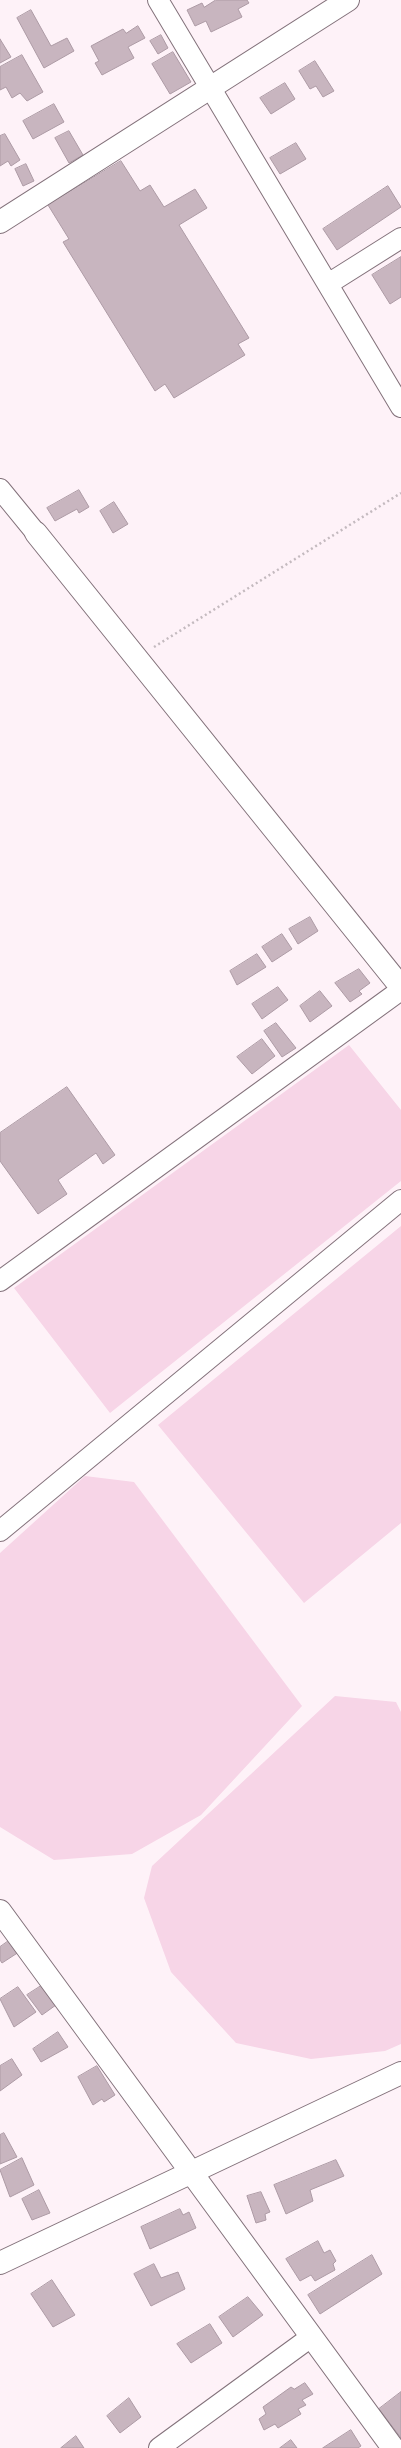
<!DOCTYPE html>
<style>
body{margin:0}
canvas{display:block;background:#fef2f8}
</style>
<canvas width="401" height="2448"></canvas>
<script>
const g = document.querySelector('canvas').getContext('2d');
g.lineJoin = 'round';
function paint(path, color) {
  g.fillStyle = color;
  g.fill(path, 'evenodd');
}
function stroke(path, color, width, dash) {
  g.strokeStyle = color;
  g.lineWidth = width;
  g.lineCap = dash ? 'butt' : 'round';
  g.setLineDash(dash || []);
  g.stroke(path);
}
paint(new Path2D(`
 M349 1045 401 1110V1181L110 1413 14 1288Z
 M401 1226V1523L304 1603 158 1425Z
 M85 1476 134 1482 302 1706 201 1815 132 1854 54 1860 0 1827V1553Z
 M335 1696 396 1702 401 1712V2044L385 2051 311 2059 236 2043 171 1972 144 1898 152 1866Z`), '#f7d5e7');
const building = new Path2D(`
 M216 0H247L249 3 238 9 242 17 211 32 206 21 195 26 187 10 202 3 204 7Z
 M31 10 51 46 67 38 74 51 44 68 17 18Z
 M138 26 145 38 128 47 134 58 102 75 95 63 99 61 91 46 123 29 126 33Z
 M161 35 168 48 158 54 150 41Z
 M0 39 11 57 0 63Z
 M173 52 191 82 170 94 152 64Z
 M22 55 43 92 27 101 20 93 12 98 6 87 0 90V67Z
 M315 61 334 91 323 97 316 86 310 89 299 71Z
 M285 83 295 99 271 114 260 98Z
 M54 104 64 122 33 139 23 121Z
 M69 131 83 155 69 163 55 138Z
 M5 134 20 160 11 166 8 161 0 166V136Z
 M296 143 306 159 280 174 270 158Z
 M121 161 140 191 150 185 164 207 195 189 207 208 179 225 249 338 238 344 245 355 174 398 165 384 155 391 63 242 69 239 48 205Z
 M26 164 34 181 23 186 15 169Z
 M388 186 401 207 337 250 323 229Z
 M401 257V297L390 304 372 275Z
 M79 490 89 507 79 513 77 509 55 521 47 508Z
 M114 502 128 524 113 533 100 511Z
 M310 917 318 931 298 944 289 929Z
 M282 934 292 949 272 962 262 947Z
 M257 954 266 967 237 985 230 971Z
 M359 969 370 983 359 991 362 994 350 1002 335 983Z
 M278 987 288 1000 262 1019 252 1004Z
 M320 991 332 1006 310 1022 300 1006Z
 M276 1023 296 1048 282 1057 264 1031Z
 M262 1039 275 1056 252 1074 237 1057Z
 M67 1087 115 1155 103 1164 96 1153 58 1180 67 1194 38 1214 0 1161V1133Z
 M10 1940 19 1952 2 1963 0 1960V1947Z
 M41 1986 56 2005 42 2015 27 1995Z
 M18 1987 36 2012 14 2027 0 1999Z
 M58 2032 68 2047 41 2062 33 2049Z
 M12 2059 22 2075 0 2091V2066Z
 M97 2066 115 2095 104 2102 102 2099 93 2105 78 2077Z
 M4 2133 17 2157 0 2164V2135Z
 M22 2158 34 2185 10 2197 0 2170Z
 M336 2160 344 2176 310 2190 313 2201 286 2214 274 2185Z
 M39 2190 50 2213 32 2220 22 2199Z
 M261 2192 270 2212 265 2214 266 2220 256 2223 247 2196Z
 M180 2209 183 2215 189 2212 196 2228 150 2249 141 2227Z
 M318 2241 324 2253 330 2250 336 2261 333 2264 335 2270 315 2281 311 2275 300 2281 286 2259Z
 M372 2255 382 2274 320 2314 308 2295Z
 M154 2264 161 2278 178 2272 185 2289 151 2306 134 2274Z
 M52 2280 75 2315 53 2327 31 2294Z
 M248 2297 263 2315 233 2337 219 2317Z
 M210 2324 222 2343 191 2363 177 2344Z
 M305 2383 313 2394 302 2400 306 2405 298 2409 301 2414 278 2428 275 2424 264 2430 259 2419 266 2414 263 2407 291 2387 294 2389Z
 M401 2392V2438L379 2409Z
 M129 2398 141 2417 120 2433 107 2416Z
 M351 2430 361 2446 358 2448H323Z
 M76 2436 84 2448H61Z
 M291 2440 297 2448H280Z`);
paint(building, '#c8b5bf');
stroke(building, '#ad9ba5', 1);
const minor = new Path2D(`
 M158 0 401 407
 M328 284 401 238
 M0 489 36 533
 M0 1281 401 990
 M0 1531 401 1200
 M159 2448 311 2337`);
const tertiary = new Path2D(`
 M0 222 348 0
 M36 533 401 987
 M0 1911 393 2448
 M0 2263 401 2073`);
stroke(minor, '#83727b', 22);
stroke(tertiary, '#83727b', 24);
stroke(new Path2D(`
 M154 647 401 493`), '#c4babf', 2.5, [2, 3]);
stroke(minor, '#fff', 20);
stroke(tertiary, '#fff', 22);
</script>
